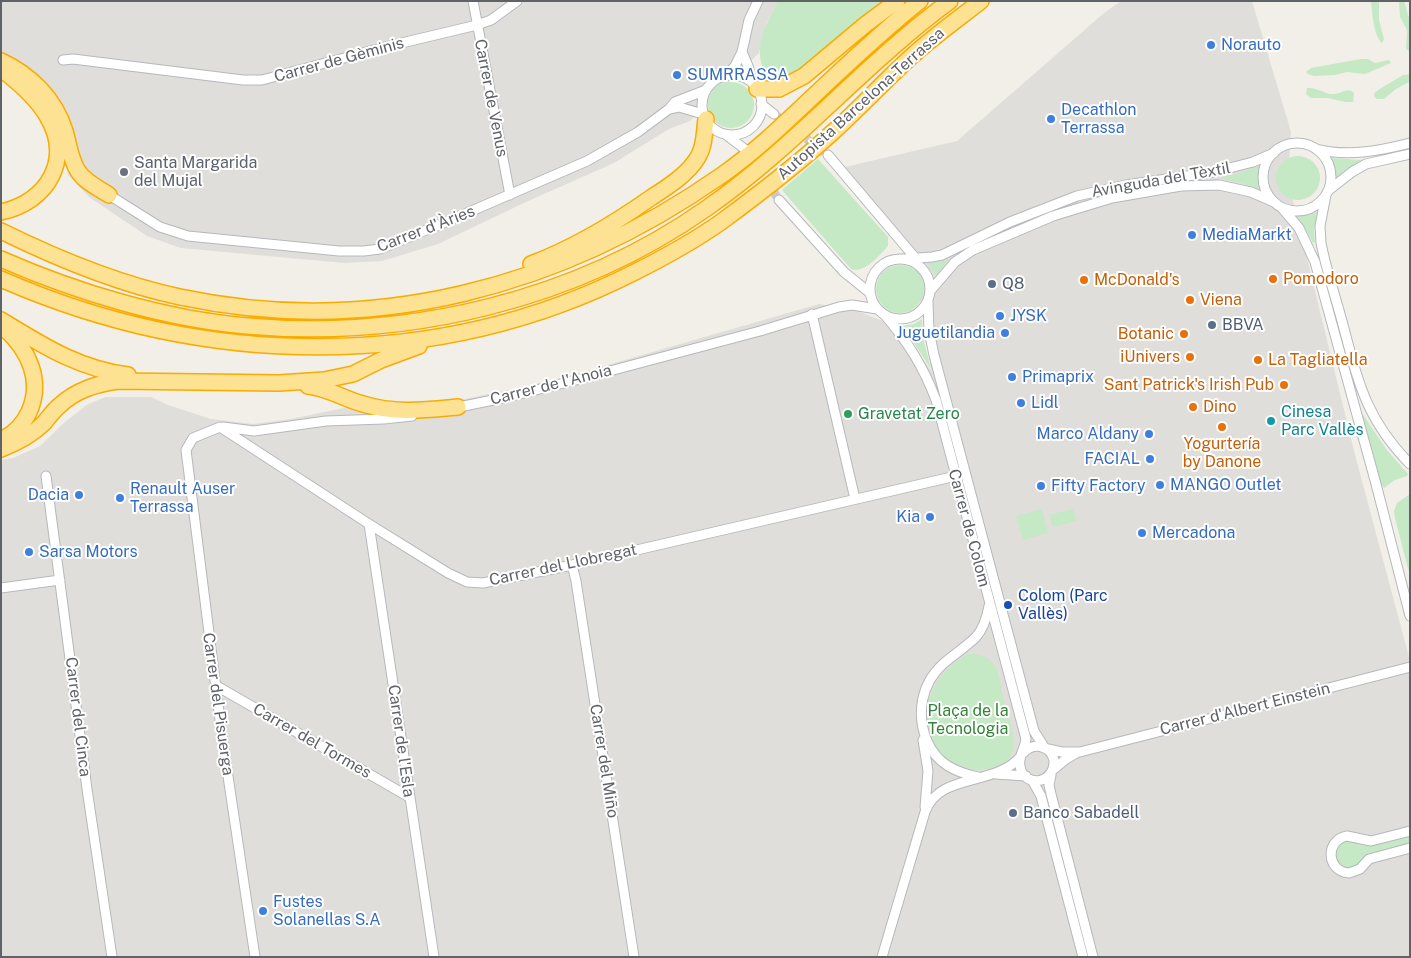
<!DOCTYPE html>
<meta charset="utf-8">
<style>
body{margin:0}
#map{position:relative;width:1411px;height:958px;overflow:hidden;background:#f1efe8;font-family:"Public Sans",sans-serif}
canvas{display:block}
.frame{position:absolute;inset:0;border:2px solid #5f6368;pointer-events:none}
</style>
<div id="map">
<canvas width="1411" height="958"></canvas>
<div class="frame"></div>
</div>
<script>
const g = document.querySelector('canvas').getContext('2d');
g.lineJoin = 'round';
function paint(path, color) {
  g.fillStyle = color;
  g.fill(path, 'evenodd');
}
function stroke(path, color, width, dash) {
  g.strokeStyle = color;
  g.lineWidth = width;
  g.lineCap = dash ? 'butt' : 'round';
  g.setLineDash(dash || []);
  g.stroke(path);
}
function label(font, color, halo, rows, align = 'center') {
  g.font = font + ' "Public Sans",sans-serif';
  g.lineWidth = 4;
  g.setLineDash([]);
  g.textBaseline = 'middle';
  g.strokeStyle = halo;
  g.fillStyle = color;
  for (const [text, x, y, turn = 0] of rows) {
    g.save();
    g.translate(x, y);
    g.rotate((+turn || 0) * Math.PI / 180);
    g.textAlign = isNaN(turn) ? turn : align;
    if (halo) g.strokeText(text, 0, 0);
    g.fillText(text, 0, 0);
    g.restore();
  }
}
paint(new Path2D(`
 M1 1H778L767 22 759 53 690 121 669 129 614 163 526 202 438 244 382 261 344 263 181 248 147 236 89 197 68 175 64 148 1 63Z
 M1121 1H1252L1291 132 1288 180 1354 451 1410 661V957H1V460L13 458 40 446 65 422 88 404 106 397H151L168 405 211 419 253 424 291 419 372 402H451L559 379 819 304 857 311 883 321 903 333 931 370 920 285 903 239 845 167 957 141 1104 13Z`), '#e0deda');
paint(new Path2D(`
 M778 1H888L801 70C788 75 779 81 765 72 752 49 767 22 778 1Z
 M1371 1H1379V20L1384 39 1382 43C1374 37 1372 12 1371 1Z
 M1399 1H1404L1409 18 1410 52 1406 49 1407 30 1400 17Z
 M1361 59H1368L1375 63 1389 60 1391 63 1365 74 1347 72 1335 75 1314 76 1308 74 1306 72 1311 68Z
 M1410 74 1409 82 1396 89 1384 99H1377L1374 96 1375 92 1403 75Z
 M708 105a23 23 0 1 1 46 0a23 23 0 1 1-46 0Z
 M1307 88C1318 87 1325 95 1335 94 1343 93 1347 87 1354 93L1353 102H1345L1328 98H1311L1306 94Z
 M1276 178a22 22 0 1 1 44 0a22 22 0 1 1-44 0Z
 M1331 158 1362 160V161L1347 169 1336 178 1335 167Z
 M818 159 888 237V246C880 255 864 274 851 269L782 190Z
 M1263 164 1260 176 1262 192 1242 183 1219 178 1240 173Z
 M1317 212 1314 231 1315 242 1313 243 1306 230 1295 216 1309 215Z
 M948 260 936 275 927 262Z
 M876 289a24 24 0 1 1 48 0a24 24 0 1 1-48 0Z
 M922 319 923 338 931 369 903 326 914 324Z
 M1362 413 1386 449 1408 474 1407 476 1395 480 1384 488 1381 484Z
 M1410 494V576L1395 518 1394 511 1397 503Z
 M1042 509 1048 533 1023 540 1016 516Z
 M1073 509 1076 521 1053 527 1049 515Z
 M968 654C978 654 988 655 994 665 1000 673 1001 688 1003 698 1011 725 1029 765 985 769 971 770 956 766 946 758 938 752 935 745 931 736 918 703 939 670 968 654Z
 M1410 836V843L1369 854 1356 867 1348 869 1339 865C1334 853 1335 839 1352 842 1357 843 1362 847 1367 846 1381 845 1396 839 1410 836Z`), '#c5e8c5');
stroke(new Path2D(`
 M774 114 828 155
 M757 167 779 200`), '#ccccc8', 9, [9, 4.5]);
const street = new Path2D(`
 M473 1 510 195
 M742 52 748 66 753 84
 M63 60 73 59 243 80H262L385 47 477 25 491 20 517 1
 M727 75 735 66 742 52 749 20 758 1
 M702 105a30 30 0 1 1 60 0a30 30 0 1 1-60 0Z
 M761 104 774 114
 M669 109 679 107 703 114
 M725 134 746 150
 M1263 177a34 34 0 1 1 68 0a34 34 0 1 1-68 0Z
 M1316 149C1348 157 1378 151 1410 143
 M828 155 917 260
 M1329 190 1352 172 1366 164 1410 154
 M109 195 160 227 188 236 339 251H364L380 249 453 219 587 161 638 132 669 109 675 102 706 90
 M1326 195 1320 226 1321 243C1326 269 1335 295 1342 321 1358 381 1365 418 1410 464
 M779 200 844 272 870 293
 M1282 208 1299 228 1315 262 1376 484 1410 616
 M870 289a30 30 0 1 1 60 0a30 30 0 1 1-60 0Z
 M904 259 932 257 942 255 1010 222 1077 196 1126 185 1214 172 1253 162 1274 153
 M931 290 955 262 973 250 1053 216 1112 198 1181 186 1219 185 1251 192 1274 202
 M928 302 929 331 934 355 1034 731 1044 747
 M812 314 855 499
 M884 314C908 342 923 366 936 400L1026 739C1025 748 1018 757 1020 766 1023 788 1055 785 1054 760 1050 745 1034 742 1023 753
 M454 408 508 397 576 380 760 331 839 307 852 305 877 309
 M223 427 254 431 326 421 384 419 412 416
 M46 476 87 789 112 957
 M369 524C392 668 411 813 434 957
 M572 565 576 581 634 957
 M1 588 60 580
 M215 685 409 797
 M923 740 928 771 925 807
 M1048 749 1062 752H1080L1410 667
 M1054 769 1066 759 1078 752
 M996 774 1026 776
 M1051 775 1049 785 1051 794 1093 957
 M978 777C955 772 937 764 927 741 916 714 921 684 943 664 953 655 966 647 976 637 984 628 987 617 989 606
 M1032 780 1041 796 1083 957
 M1410 831 1371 841 1347 836C1325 840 1326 871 1349 873L1360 869 1369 859 1410 848
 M255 957 222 736 186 450 193 438 220 427 369 524 448 573 467 582 483 583 572 565 956 476
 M882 957 925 812C939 772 996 787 1021 756`);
const highway = new Path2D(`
 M1 61C31 75 55 99 65 131 69 144 70 159 78 171 85 182 98 188 109 195
 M1 69C18 82 36 97 47 116 73 159 48 202 1 212
 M757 89H779L804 76 866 24 897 1
 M1 231C58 259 118 284 180 297 374 338 562 287 722 175 759 149 791 117 823 87 855 57 886 28 920 1
 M1 259C76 292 165 319 247 326 407 340 575 301 707 208 795 147 864 64 950 1
 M531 264C574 248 615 223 652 197 669 186 688 174 698 157 705 146 704 132 706 119
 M1 279C204 368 436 373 635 272 665 257 694 241 721 222 759 194 798 164 833 132 860 108 885 80 912 56 934 36 958 19 981 1
 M1 320C42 345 79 369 128 375
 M308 386C328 388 344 399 363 404 395 414 426 410 458 407
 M1 440C14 434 23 425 29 412 43 381 29 350 4 328
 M1 449C17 443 32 435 44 423 49 417 53 411 59 406 76 390 96 384 118 381L279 383 324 380 353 374 381 360 419 346`);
stroke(street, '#b5b8bc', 11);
stroke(highway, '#f9ab00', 18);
stroke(street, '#fff', 9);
stroke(highway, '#fde293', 15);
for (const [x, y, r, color] of [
 [1211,45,5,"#3f7fe0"],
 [677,75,5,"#3f7fe0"],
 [1051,119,5,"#3f7fe0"],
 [124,172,5,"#6b7280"],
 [1192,235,5,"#3f7fe0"],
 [1273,279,5,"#e8710a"],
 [1084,280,5,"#e8710a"],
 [992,284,5,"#5c6f8a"],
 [1190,300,5,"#e8710a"],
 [1000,316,5,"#3f7fe0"],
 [1212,325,5,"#5c6f8a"],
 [1005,333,5,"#3f7fe0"],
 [1184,334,5,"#e8710a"],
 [1190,357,5,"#e8710a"],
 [1258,360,5,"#e8710a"],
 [1012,377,5,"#3f7fe0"],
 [1284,385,5,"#e8710a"],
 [1021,403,5,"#3f7fe0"],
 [1193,407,5,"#e8710a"],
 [848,414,5,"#2e9e5b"],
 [1271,421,5,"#0f9aa8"],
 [1222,427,5,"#e8710a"],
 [1149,434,5,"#3f7fe0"],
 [1150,459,5,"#3f7fe0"],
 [1160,485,5,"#3f7fe0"],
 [1041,486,5,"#3f7fe0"],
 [79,495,5,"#3f7fe0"],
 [120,498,5,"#3f7fe0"],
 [930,517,5,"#3f7fe0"],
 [1142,533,5,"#3f7fe0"],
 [29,552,5,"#3f7fe0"],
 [1008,605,5,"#1a4fb4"],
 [1013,813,5,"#5c6f8a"],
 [263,911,5,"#3f7fe0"]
]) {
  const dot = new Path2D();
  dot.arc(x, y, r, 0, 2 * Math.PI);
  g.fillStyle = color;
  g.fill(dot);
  stroke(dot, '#fff', 2);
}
label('16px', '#366cbe', '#fff', [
 ["Norauto",1221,45],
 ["SUMRRASSA",687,75],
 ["Decathlon",1061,110],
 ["Terrassa",1061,128],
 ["MediaMarkt",1202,235],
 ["JYSK",1010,316],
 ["Juguetilandia",995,333,"right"],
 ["Primaprix",1022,377],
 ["Lidl",1031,403],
 ["Marco Aldany",1139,434,"right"],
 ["FACIAL",1140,459,"right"],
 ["MANGO Outlet",1170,485],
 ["Fifty Factory",1051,486],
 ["Renault Auser",130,489],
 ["Terrassa",130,507],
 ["Dacia",69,495,"right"],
 ["Kia",920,517,"right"],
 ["Mercadona",1152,533],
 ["Sarsa Motors",39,552],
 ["Fustes",273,902],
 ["Solanellas S.A",273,920]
], 'left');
label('16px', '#5f6368', '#fff', [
 ["Carrer de Gèminis",339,60,-15],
 ["Carrer de Venus",491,98,79],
 ["Autopista Barcelona-Terrassa",861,104,-42],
 ["Avinguda del Tèxtil",1161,180,-10],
 ["Carrer d'Àries",426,229,-21],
 ["Carrer de l'Anoia",551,385,-14],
 ["Carrer de Colom",969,528,75],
 ["Carrer del Llobregat",563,565,-12],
 ["Carrer del Pisuerga",218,704,82],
 ["Carrer d'Albert Einstein",1245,709,-14],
 ["Carrer del Cinca",78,717,83],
 ["Carrer del Tormes",312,741,30],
 ["Carrer de l'Esla",401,741,82],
 ["Carrer del Miño",604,761,81]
]);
label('16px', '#5b616d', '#fff', [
 ["Santa Margarida",134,163],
 ["del Mujal",134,181]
], 'left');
label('16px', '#c56008', '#fff', [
 ["Pomodoro",1283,279],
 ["McDonald's",1094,280],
 ["Viena",1200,300],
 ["Botanic",1174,334,"right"],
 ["iUnivers",1180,357,"right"],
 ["La Tagliatella",1268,360],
 ["Sant Patrick's Irish Pub",1274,385,"right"],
 ["Dino",1203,407],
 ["Yogurtería",1222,444,"center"],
 ["by Danone",1222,462,"center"]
], 'left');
label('16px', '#4e5e75', '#fff', [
 ["Q8",1002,284],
 ["BBVA",1222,325],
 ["Banco Sabadell",1023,813]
], 'left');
label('16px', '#0d838f', '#fff', [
 ["Cinesa",1281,412],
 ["Parc Vallès",1281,430]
], 'left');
label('16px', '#27864d', '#fff', [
 ["Gravetat Zero",858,414]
], 'left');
label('16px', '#164399', '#fff', [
 ["Colom (Parc",1018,596],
 ["Vallès)",1018,614]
], 'left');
label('16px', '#348238', '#fff', [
 ["Plaça de la",968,711],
 ["Tecnologia",968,729]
]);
</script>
